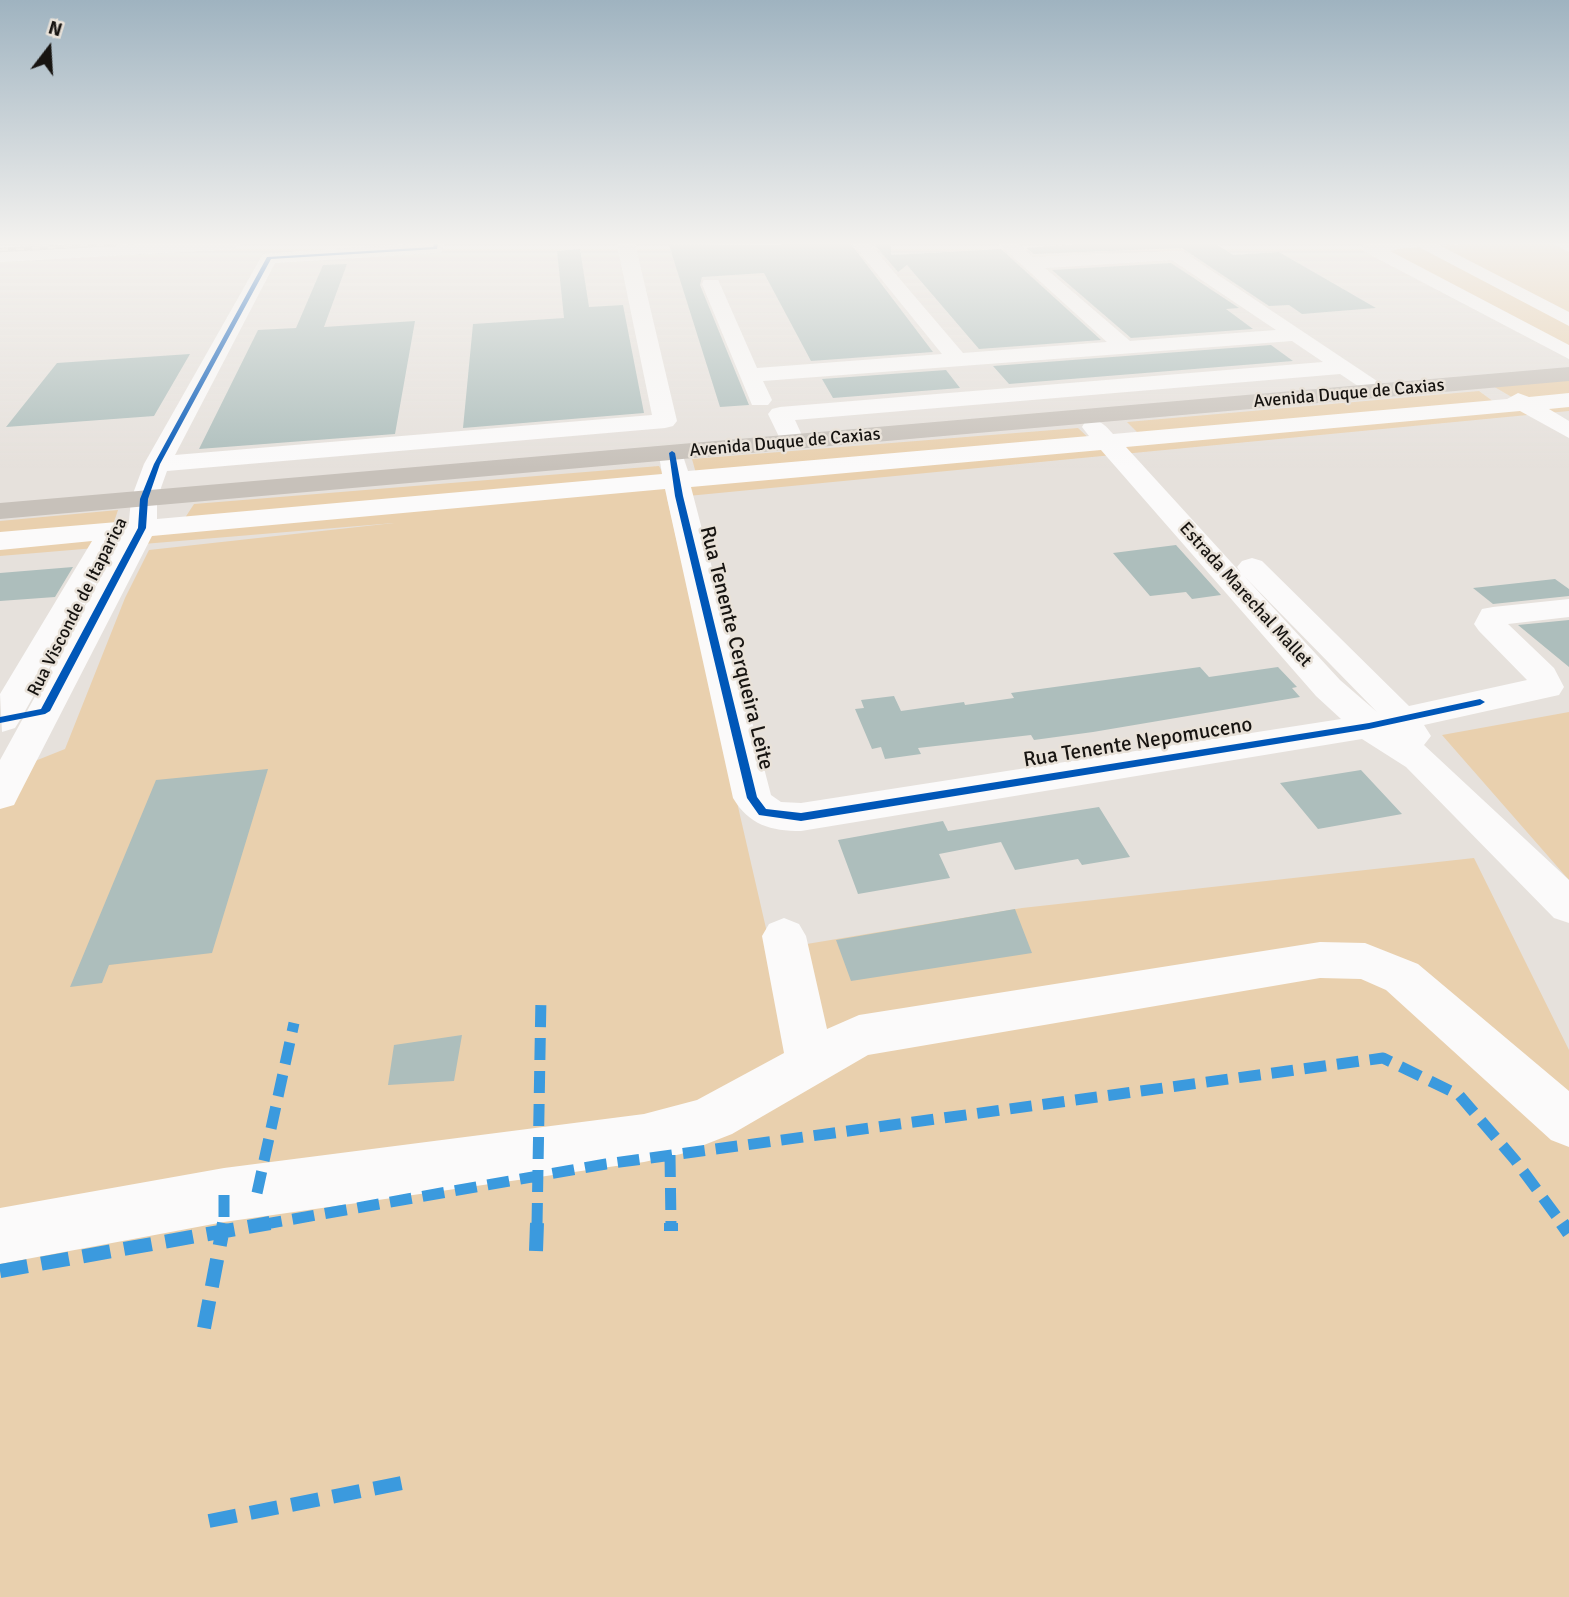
<!DOCTYPE html>
<style>
body{margin:0}
#map{position:relative;width:1569px;height:1597px;overflow:hidden;background:#e6e1dc;font-family:Signika,sans-serif}
canvas{display:block}
.north{position:absolute;left:14px;top:14px;width:70px;height:70px;-webkit-text-stroke:5px #e9e2d9;paint-order:stroke;rotate:17deg;font-size:19px;font-weight:700;line-height:28px;text-align:center;color:#171411}
.north::after{content:'';display:block;margin:auto;width:24px;height:32px;background:#171411;clip-path:polygon(50% 0,100% 100%,50% 72%,0 100%)}
</style>
<div id="map">
<canvas width="1569" height="1597"></canvas>
<div class="north">N</div>
</div>
<script>
const g = document.querySelector('canvas').getContext('2d');
g.lineJoin = 'round';
function paint(path, color) {
  g.fillStyle = color;
  g.fill(path, 'evenodd');
}
function stroke(path, color, width, dash) {
  g.strokeStyle = color;
  g.lineWidth = width;
  g.lineCap = dash ? 'butt' : 'round';
  g.setLineDash(dash || []);
  g.stroke(path);
}
function label(font, color, halo, rows, align = 'center') {
  g.font = font + ' Signika,sans-serif';
  g.lineWidth = 5;
  g.setLineDash([]);
  g.textBaseline = 'middle';
  g.strokeStyle = halo;
  g.fillStyle = color;
  for (const [text, x, y, turn = 0] of rows) {
    g.save();
    g.translate(x, y);
    g.rotate((+turn || 0) * Math.PI / 180);
    g.textAlign = isNaN(turn) ? turn : align;
    if (halo) g.strokeText(text, 0, 0);
    g.fillText(text, 0, 0);
    g.restore();
  }
}
paint(new Path2D(`
 M1464 244H1557L1569 249V358L1364 251Z
 M1569 375V411L667 498 771 950 1022 908 1474 858 1569 1050V1597H0V775L65 749 125 598 149 550 394 523 0 556V541L181 524 194 504 659 466 666 479 697 477 692 459 1078 428 1092 441 1140 435 1127 422 1479 391 1494 402 1522 403 1486 382Z
 M118 510 113 525 0 535V521Z
 M1569 712V880L1442 735Z`), '#e9d0ae');
paint(new Path2D(`
 M851 244 933 352 811 361 764 273 702 277 700 285 749 405 720 407 669 245Z
 M874 244H891V255L1001 249 1101 340 979 349 907 265 898 272Z
 M1077 244H1216L1233 255 1279 252 1376 308 1302 314 1289 305 1269 306 1182 248 1034 254 1026 248Z
 M580 249 589 307 623 305 644 413 463 428 473 324 564 318 557 251Z
 M1171 263 1239 308 1226 309 1253 329 1131 338 1052 270Z
 M347 264 324 327 415 321 395 434 199 449 258 330 296 328 323 265Z
 M1271 345 1293 361 1009 384 993 366Z
 M190 354 154 416 6 427 57 363Z
 M946 370 960 388 833 398 822 379Z
 M1176 545 1221 595 1192 599 1186 592 1150 596 1113 553Z
 M73 567 55 597 0 601V573Z
 M1555 579 1569 589V596L1493 604 1473 588Z
 M1569 620V667L1518 625Z
 M1200 667 1209 677 1278 667 1297 687 1292 688 1300 697 1093 732 1034 740 1031 735 918 748 921 754 885 759 881 747 872 749 855 709 864 708 861 700 894 696 901 711 964 702 965 705 1014 698 1011 693Z
 M268 769 212 953 109 965 102 983 70 987 156 780Z
 M1361 770 1402 814 1318 829 1280 783Z
 M1099 807 1130 857 1082 865 1078 859 1015 870 1001 842 939 854 950 878 858 894 838 840 943 821 948 831Z
 M1015 909 1032 953 851 981 836 940Z
 M462 1035 454 1081 388 1085 394 1045Z`), '#adbebc');
paint(new Path2D(`
 M134 244H242L234 249 0 262V252Z
 M409 244H445L441 252 435 253 275 263 175 455 652 415 617 244H635L677 421 673 426 665 428 167 471 157 499V519L662 474 659 455 663 450H681L688 471 1089 436 1082 427 1085 422C1099 418 1104 424 1113 434L1507 399 1518 393 1529 397 1569 393V407L1549 409 1569 421V438L1520 411 1126 447 1241 573 1237 567 1242 561 1252 558 1262 561 1409 706 1527 680 1479 631 1474 624 1482 609 1493 607 1569 599V617L1508 624 1554 668 1564 687 1559 695 1424 725 1431 736 1424 745 1569 880V923L1554 918 1406 767 1362 739 801 831C771 831 749 825 733 798L665 489 152 536 19 795 14 805 0 809V760L117 548 20 720 15 728 2 732 0 694 92 541 0 550V532L129 521 131 499 144 464 263 254ZM1101 450 1316 696 1341 719 801 803 781 802 771 795 691 487ZM1244 576 1375 710 1377 712 1340 680Z
 M853 244H870L963 353 1107 342 999 244H1018L1033 257 1182 251 1392 391 1389 396H1373L1340 374 795 420 805 442 802 447H784L768 414 772 409 780 407 1323 362 1292 341 763 381 772 400 768 405H752L702 284 704 280H718L720 284 757 368 942 354ZM1172 260 1276 330 1130 341 1045 268Z
 M1365 244H1437L1569 312V326L1415 245 1390 251 1569 345V359L1365 252 1362 248Z
 M1554 244H1569V252Z
 M784 918 799 924 806 936 827 1029 859 1015 1320 942 1365 943 1418 964 1569 1091V1147L1551 1140 1386 990 1361 979 1320 978 868 1055 732 1134 681 1154 644 1162 224 1222 0 1264V1208L224 1168 644 1114 697 1100 784 1053 762 936 769 924Z`), '#fbfafa');
paint(new Path2D(`
 M1569 367V381L0 519V503Z`), '#c7c1ba');
const rail = new Path2D(`
 M0 250 115 244`);
stroke(rail, '#b8b7b6', 4.5);
stroke(rail, '#e9e2d9', 2.5, [8]);
stroke(new Path2D(`
 M670 1155 671 1225
 M257 1193 294 1023
 M224 1195V1225
 M260 1225 606 1164 1383 1058 1459 1095 1515 1160 1563 1225
 M537 1225 541 996`), '#3b9ade', 11, [22, 11]);
stroke(new Path2D(`
 M671 1223V1231
 M1562 1223 1569 1233
 M536 1251 537 1223
 M0 1271 270 1223
 M204 1328 224 1223
 M209 1521 412 1481`), '#3b9ade', 14, [28, 14]);
paint(new Path2D(`
 M434 244H438L437 249 271 259 160 464 148 499 146 528 50 711 45 714 0 723V717L41 709 138 528 140 499 154 464 267 257 433 247Z
 M672 451 675 453 683 496 757 797 766 809 801 813 1369 723 1480 699 1485 702 1480 705 1369 729 801 821 759 815 747 798 675 496 669 453Z`), '#0057b8');
const sky = g.createLinearGradient(0, 0, 0, 468);
sky.addColorStop(0, '#9fb3c0');
sky.addColorStop(0.52, '#f4f2ef');
sky.addColorStop(1, '#f4f2ef00');
g.fillStyle = sky;
g.fillRect(0, 0, 1569, 468);
label('18px', '#171411', '#e9e2d9', [
 ["Avenida Duque de Caxias",1349,394,-5],
 ["Avenida Duque de Caxias",785,443,-5],
 ["Estrada Marechal Mallet",1245,595,48],
 ["Rua Visconde de Itaparica",78,607,-63]
]);
label('21px', '#171411', '#e9e2d9', [
 ["Rua Tenente Cerqueira Leite",736,648,76],
 ["Rua Tenente Nepomuceno",1138,743,-9]
]);
</script>
